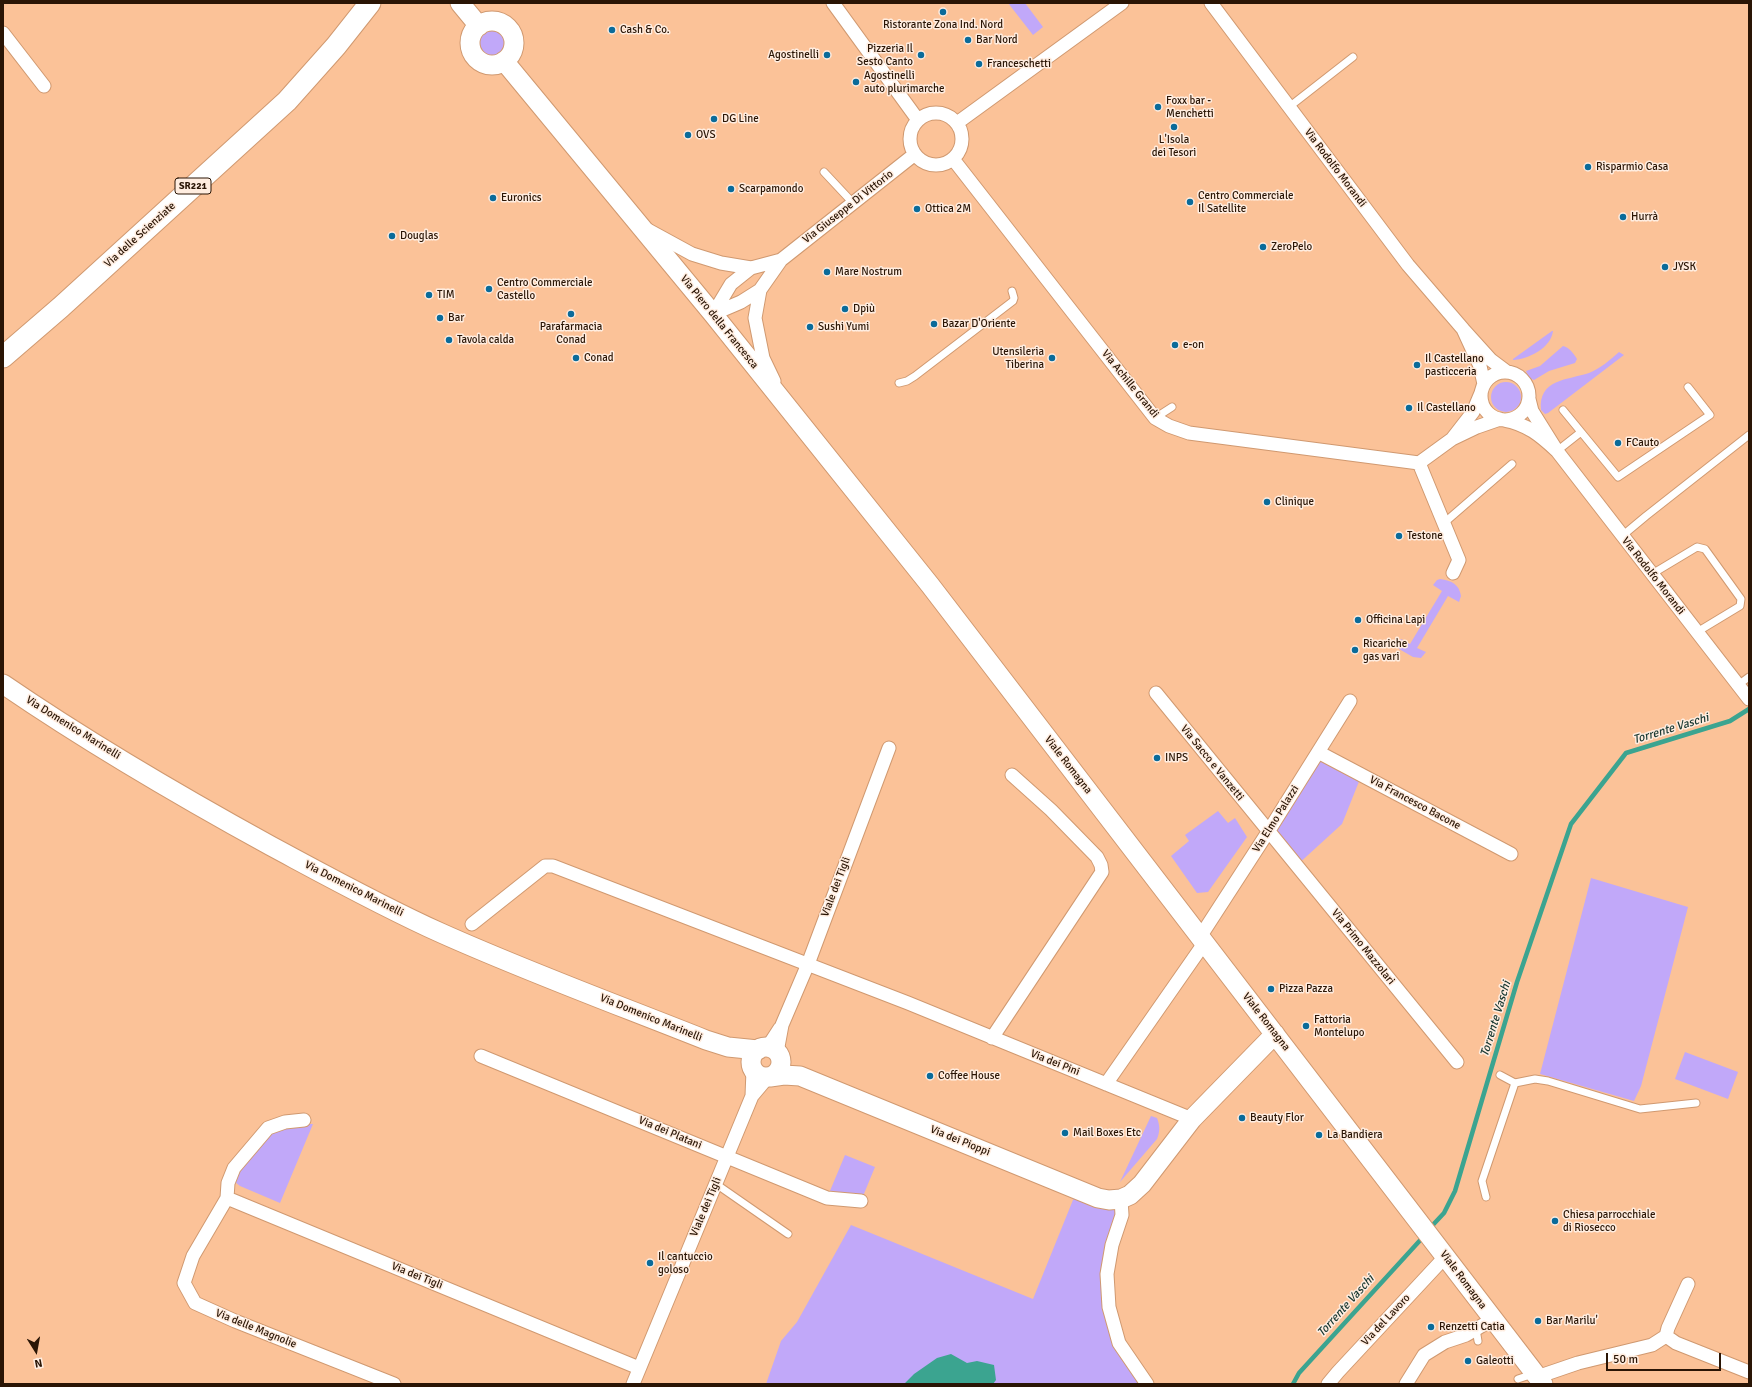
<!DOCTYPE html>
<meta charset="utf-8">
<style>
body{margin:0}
#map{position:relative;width:1752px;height:1387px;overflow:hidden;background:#fbc298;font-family:Signika,sans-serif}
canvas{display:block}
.frame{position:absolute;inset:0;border:4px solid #2a1505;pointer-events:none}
.north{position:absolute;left:16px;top:1331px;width:40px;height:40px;-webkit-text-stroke:3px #ffede0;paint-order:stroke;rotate:169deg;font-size:11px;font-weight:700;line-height:16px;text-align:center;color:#2a1505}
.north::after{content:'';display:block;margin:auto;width:14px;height:18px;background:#2a1505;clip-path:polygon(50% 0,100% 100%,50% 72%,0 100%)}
.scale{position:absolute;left:1606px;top:1353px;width:115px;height:18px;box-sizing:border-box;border:2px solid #2a1505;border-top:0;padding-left:5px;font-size:12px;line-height:14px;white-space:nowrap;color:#2a1505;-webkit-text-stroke:3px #ffede0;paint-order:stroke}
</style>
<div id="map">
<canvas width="1752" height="1387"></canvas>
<div class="frame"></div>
<div class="north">N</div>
<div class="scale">50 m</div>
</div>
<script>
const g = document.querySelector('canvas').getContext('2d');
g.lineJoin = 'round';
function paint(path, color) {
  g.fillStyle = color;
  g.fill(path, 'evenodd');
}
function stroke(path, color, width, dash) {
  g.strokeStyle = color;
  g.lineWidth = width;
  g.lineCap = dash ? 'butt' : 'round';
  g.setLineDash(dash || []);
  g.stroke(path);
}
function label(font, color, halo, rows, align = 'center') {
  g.font = font + ' Signika,sans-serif';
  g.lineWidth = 3;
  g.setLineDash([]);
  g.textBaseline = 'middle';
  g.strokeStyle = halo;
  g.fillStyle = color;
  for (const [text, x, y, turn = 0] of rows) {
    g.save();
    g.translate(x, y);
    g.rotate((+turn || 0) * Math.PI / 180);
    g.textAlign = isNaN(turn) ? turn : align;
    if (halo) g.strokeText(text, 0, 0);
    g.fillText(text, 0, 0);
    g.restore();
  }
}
paint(new Path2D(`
 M1008 3H1025L1043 27 1033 35Z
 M471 43a22 22 0 1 1 44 0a22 22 0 1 1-44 0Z
 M1552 331H1553C1551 348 1529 359 1513 360V359Z
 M1563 346C1569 347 1574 354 1577 359L1575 363 1549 371 1534 380 1529 378 1526 371 1540 366Z
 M1619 352 1624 355 1548 413 1545 414 1541 410C1538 379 1568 380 1589 373 1601 368 1610 360 1619 352Z
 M1491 397a15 15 0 1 1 30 0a15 15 0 1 1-30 0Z
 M1440 579C1452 581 1459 584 1461 596L1459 602 1448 596 1417 648 1426 652 1421 658 1413 657 1399 649V642L1401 639 1410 644 1442 591 1433 585 1437 580Z
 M1318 752 1362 774 1342 824 1296 866 1268 832Z
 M1218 811 1228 823 1235 818 1247 837 1208 892 1197 893 1171 856 1189 841 1185 835Z
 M1591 878 1688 907 1641 1086 1634 1101 1540 1074Z
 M1685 1052 1738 1072 1728 1099 1675 1079Z
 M1151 1116 1157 1118C1160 1126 1160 1131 1157 1139L1120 1182Z
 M303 1124H313L280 1203 240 1186 235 1182 236 1175 272 1133 286 1125Z
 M845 1155 875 1167 861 1201 827 1198Z
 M1077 1190 1121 1199 1105 1274 1119 1343 1147 1384H766L781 1341 797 1322 851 1225 1033 1299Z`), '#c1a8f9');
paint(new Path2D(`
 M951 1354 967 1363 977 1361 994 1365 996 1380 993 1384H904L914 1374 937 1358Z`), '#3ba490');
stroke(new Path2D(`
 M1430 1228 1444 1213 1455 1191 1517 982 1571 824 1626 753 1730 721 1749 709
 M1293 1384 1299 1373 1424 1236`), '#3ba490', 4.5);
const lane = new Path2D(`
 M1289 107 1353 57
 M824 172 853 203
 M899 383 907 381 915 376 1013 301 1014 298 1012 291
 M1563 410 1618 477 1710 415 1688 387
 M1155 418 1172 407
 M1557 451 1581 432
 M1444 523 1512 464
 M1622 536 1646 516 1749 435
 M1652 574 1697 547 1705 549 1741 599 1740 606 1697 632
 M1738 685 1749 677
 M1500 1075 1515 1083 1535 1079 1548 1081 1640 1109 1696 1103
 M716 1184 788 1234
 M1486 1197 1482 1181 1515 1083
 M1476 1329 1478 1341
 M1518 1379 1533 1374`);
const street = new Path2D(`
 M833 3 918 120
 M1211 3 1408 265 1463 329
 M3 33 44 86
 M910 139a26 26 0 1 1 52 0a26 26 0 1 1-52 0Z
 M957 123 1122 3
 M953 159 1155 418 1169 426 1189 433 1419 463 1452 439
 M648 230 692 254 721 263 751 268 781 260
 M713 314 731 284 751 268
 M713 314 741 302 760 290
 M1481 396a24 24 0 1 1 48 0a24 24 0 1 1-48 0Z
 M774 381 763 358 755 318 760 290 781 260 915 154
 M1484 384 1480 366 1463 329 1491 360 1507 372
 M1481 393 1473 412 1452 439 1477 427 1500 419
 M1504 420C1527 424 1541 436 1557 451L1532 411 1529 399
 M1557 451 1749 699
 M1419 463 1459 560 1453 573
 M1156 693 1457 1062
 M1318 752 1511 854
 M472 924 545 866H553L908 1003 1192 1119
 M1200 937 1268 832 1350 701
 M992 1038 1102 872 1101 865 1097 857 1051 810 1012 775
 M767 1048 780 1028
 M777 1052 782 1025 808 964 889 748
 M481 1056 827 1198 861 1201
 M1106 1084 1205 942
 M752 1096 753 1070
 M227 1198 228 1183 234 1168 268 1128 285 1122 304 1120
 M1121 1199 1122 1215 1112 1245 1107 1274 1109 1307 1119 1343 1147 1384
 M1666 1336 1668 1328 1688 1284
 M1537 1377 1578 1363 1652 1345 1666 1336 1676 1343 1749 1372
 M394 1384 235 1321 195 1303 184 1283 193 1256 227 1198 639 1368
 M633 1384 752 1096 768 1077
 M1328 1384 1338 1372 1445 1257
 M1406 1384 1424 1355 1445 1342 1466 1335 1493 1319`);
const secondary = new Path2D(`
 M460 3 479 26
 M470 43a22 22 0 1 1 44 0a22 22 0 1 1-44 0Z
 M504 61 713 314 930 585 1543 1384
 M3 684C89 743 180 796 271 846 327 876 383 907 441 933 528 972 618 1005 706 1040L728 1047 758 1050
 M751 1062a15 15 0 1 1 30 0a15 15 0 1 1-30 0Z
 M770 1077 784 1075 800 1076 1098 1198 1109 1200 1121 1199 1130 1195 1142 1184 1192 1119 1275 1034`);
const primary = new Path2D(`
 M3 357 61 307 287 101 336 46 370 3`);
stroke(lane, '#d09970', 9);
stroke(street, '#d09970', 15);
stroke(secondary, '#d09970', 21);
stroke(primary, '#d09970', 23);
stroke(lane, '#fff', 7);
stroke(street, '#fff', 13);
stroke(secondary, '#fff', 19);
stroke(primary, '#fff', 21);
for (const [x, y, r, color] of [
 [943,12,4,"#0a6b9a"],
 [612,30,4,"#0a6b9a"],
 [968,40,4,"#0a6b9a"],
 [827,55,4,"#0a6b9a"],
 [921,55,4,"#0a6b9a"],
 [979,64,4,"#0a6b9a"],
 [856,82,4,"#0a6b9a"],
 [1158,107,4,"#0a6b9a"],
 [714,119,4,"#0a6b9a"],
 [1174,127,4,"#0a6b9a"],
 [688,135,4,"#0a6b9a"],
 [1588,167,4,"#0a6b9a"],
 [731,189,4,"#0a6b9a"],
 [493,198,4,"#0a6b9a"],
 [1190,202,4,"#0a6b9a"],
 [917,209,4,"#0a6b9a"],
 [1623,217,4,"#0a6b9a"],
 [392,236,4,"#0a6b9a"],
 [1263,247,4,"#0a6b9a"],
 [1665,267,4,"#0a6b9a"],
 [827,272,4,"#0a6b9a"],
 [489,289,4,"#0a6b9a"],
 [429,295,4,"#0a6b9a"],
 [845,309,4,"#0a6b9a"],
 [571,314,4,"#0a6b9a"],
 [440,318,4,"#0a6b9a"],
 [934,324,4,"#0a6b9a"],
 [810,327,4,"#0a6b9a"],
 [449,340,4,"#0a6b9a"],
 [1175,345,4,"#0a6b9a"],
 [576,358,4,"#0a6b9a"],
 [1052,358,4,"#0a6b9a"],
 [1417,365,4,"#0a6b9a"],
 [1409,408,4,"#0a6b9a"],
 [1618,443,4,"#0a6b9a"],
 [1267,502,4,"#0a6b9a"],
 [1399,536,4,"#0a6b9a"],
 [1358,620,4,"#0a6b9a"],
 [1355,650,4,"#0a6b9a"],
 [1157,758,4,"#0a6b9a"],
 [1271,989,4,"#0a6b9a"],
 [1306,1026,4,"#0a6b9a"],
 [930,1076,4,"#0a6b9a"],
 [1242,1118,4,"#0a6b9a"],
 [1065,1133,4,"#0a6b9a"],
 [1319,1135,4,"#0a6b9a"],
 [1555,1221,4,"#0a6b9a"],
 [650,1263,4,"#0a6b9a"],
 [1538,1321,4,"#0a6b9a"],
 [1431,1327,4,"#0a6b9a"],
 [1468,1361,4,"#0a6b9a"]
]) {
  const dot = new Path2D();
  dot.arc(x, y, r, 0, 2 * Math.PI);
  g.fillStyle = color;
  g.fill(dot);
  stroke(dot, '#ffede0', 1.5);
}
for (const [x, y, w] of [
 [193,186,36]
]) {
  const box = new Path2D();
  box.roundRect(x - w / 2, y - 8, w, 16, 3);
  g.fillStyle = '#ffede0';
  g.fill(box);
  stroke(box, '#2a1505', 1);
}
label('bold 10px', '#2a1505', null, [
 ["SR221",193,186]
]);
label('11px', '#2a1505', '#ffede0', [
 ["Ristorante Zona Ind. Nord",943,25,"center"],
 ["Cash & Co.",620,30],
 ["Bar Nord",976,40],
 ["Pizzeria Il",913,49,"right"],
 ["Sesto Canto",913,62,"right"],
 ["Agostinelli",819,55,"right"],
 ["Franceschetti",987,64],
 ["Agostinelli",864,76],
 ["auto plurimarche",864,89],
 ["Foxx bar -",1166,101],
 ["Menchetti",1166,114],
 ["DG Line",722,119],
 ["OVS",696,135],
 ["L'Isola",1174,140,"center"],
 ["dei Tesori",1174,153,"center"],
 ["Risparmio Casa",1596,167],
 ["Scarpamondo",739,189],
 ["Centro Commerciale",1198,196],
 ["Il Satellite",1198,209],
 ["Euronics",501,198],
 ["Ottica 2M",925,209],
 ["Hurrà",1631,217],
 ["Douglas",400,236],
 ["ZeroPelo",1271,247],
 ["JYSK",1673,267],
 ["Mare Nostrum",835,272],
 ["Centro Commerciale",497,283],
 ["Castello",497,296],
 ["TIM",437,295],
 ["Dpiù",853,309],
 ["Bar",448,318],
 ["Bazar D'Oriente",942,324],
 ["Parafarmacia",571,327,"center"],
 ["Conad",571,340,"center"],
 ["Sushi Yumi",818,327],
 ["Tavola calda",457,340],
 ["e-on",1183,345],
 ["Utensileria",1044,352,"right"],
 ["Tiberina",1044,365,"right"],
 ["Conad",584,358],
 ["Il Castellano",1425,359],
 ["pasticceria",1425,372],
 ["Il Castellano",1417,408],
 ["FCauto",1626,443],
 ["Clinique",1275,502],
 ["Testone",1407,536],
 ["Officina Lapi",1366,620],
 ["Ricariche",1363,644],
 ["gas vari",1363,657],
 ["INPS",1165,758],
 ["Pizza Pazza",1279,989],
 ["Fattoria",1314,1020],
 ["Montelupo",1314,1033],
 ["Coffee House",938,1076],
 ["Beauty Flor",1250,1118],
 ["Mail Boxes Etc",1073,1133],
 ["La Bandiera",1327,1135],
 ["Chiesa parrocchiale",1563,1215],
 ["di Riosecco",1563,1228],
 ["Il cantuccio",658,1257],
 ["goloso",658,1270],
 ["Bar Marilu'",1546,1321],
 ["Renzetti Catia",1439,1327],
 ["Galeotti",1476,1361]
], 'left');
label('11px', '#2a1505', '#ffede0', [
 ["Via Rodolfo Morandi",1335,168,53],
 ["Via Giuseppe Di Vittorio",848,207,-38],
 ["Via delle Scienziate",140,235,-42],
 ["Via Piero della Francesca",719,322,51],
 ["Via Achille Grandi",1130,384,51],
 ["Via Rodolfo Morandi",1653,576,52],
 ["Via Domenico Marinelli",73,728,32],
 ["Via Sacco e Vanzetti",1212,763,51],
 ["Viale Romagna",1068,765,52],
 ["Via Francesco Bacone",1415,803,28],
 ["Via Elmo Palazzi",1276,819,-58],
 ["Viale dei Tigli",836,887,-69],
 ["Via Domenico Marinelli",354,889,27],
 ["Via Primo Mazzolari",1363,947,51],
 ["Via Domenico Marinelli",651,1018,22],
 ["Viale Romagna",1266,1022,52],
 ["Via dei Pini",1055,1063,22],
 ["Via dei Platani",670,1133,23],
 ["Via dei Pioppi",960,1141,22],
 ["Viale dei Tigli",706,1207,-67],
 ["Via dei Tigli",417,1276,22],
 ["Viale Romagna",1463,1280,53],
 ["Via del Lavoro",1386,1320,-47],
 ["Via delle Magnolie",256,1329,22]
]);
label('italic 12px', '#183730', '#ffede0', [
 ["Torrente Vaschi",1671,729,-17],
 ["Torrente Vaschi",1496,1019,-73],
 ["Torrente Vaschi",1346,1306,-48]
]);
</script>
